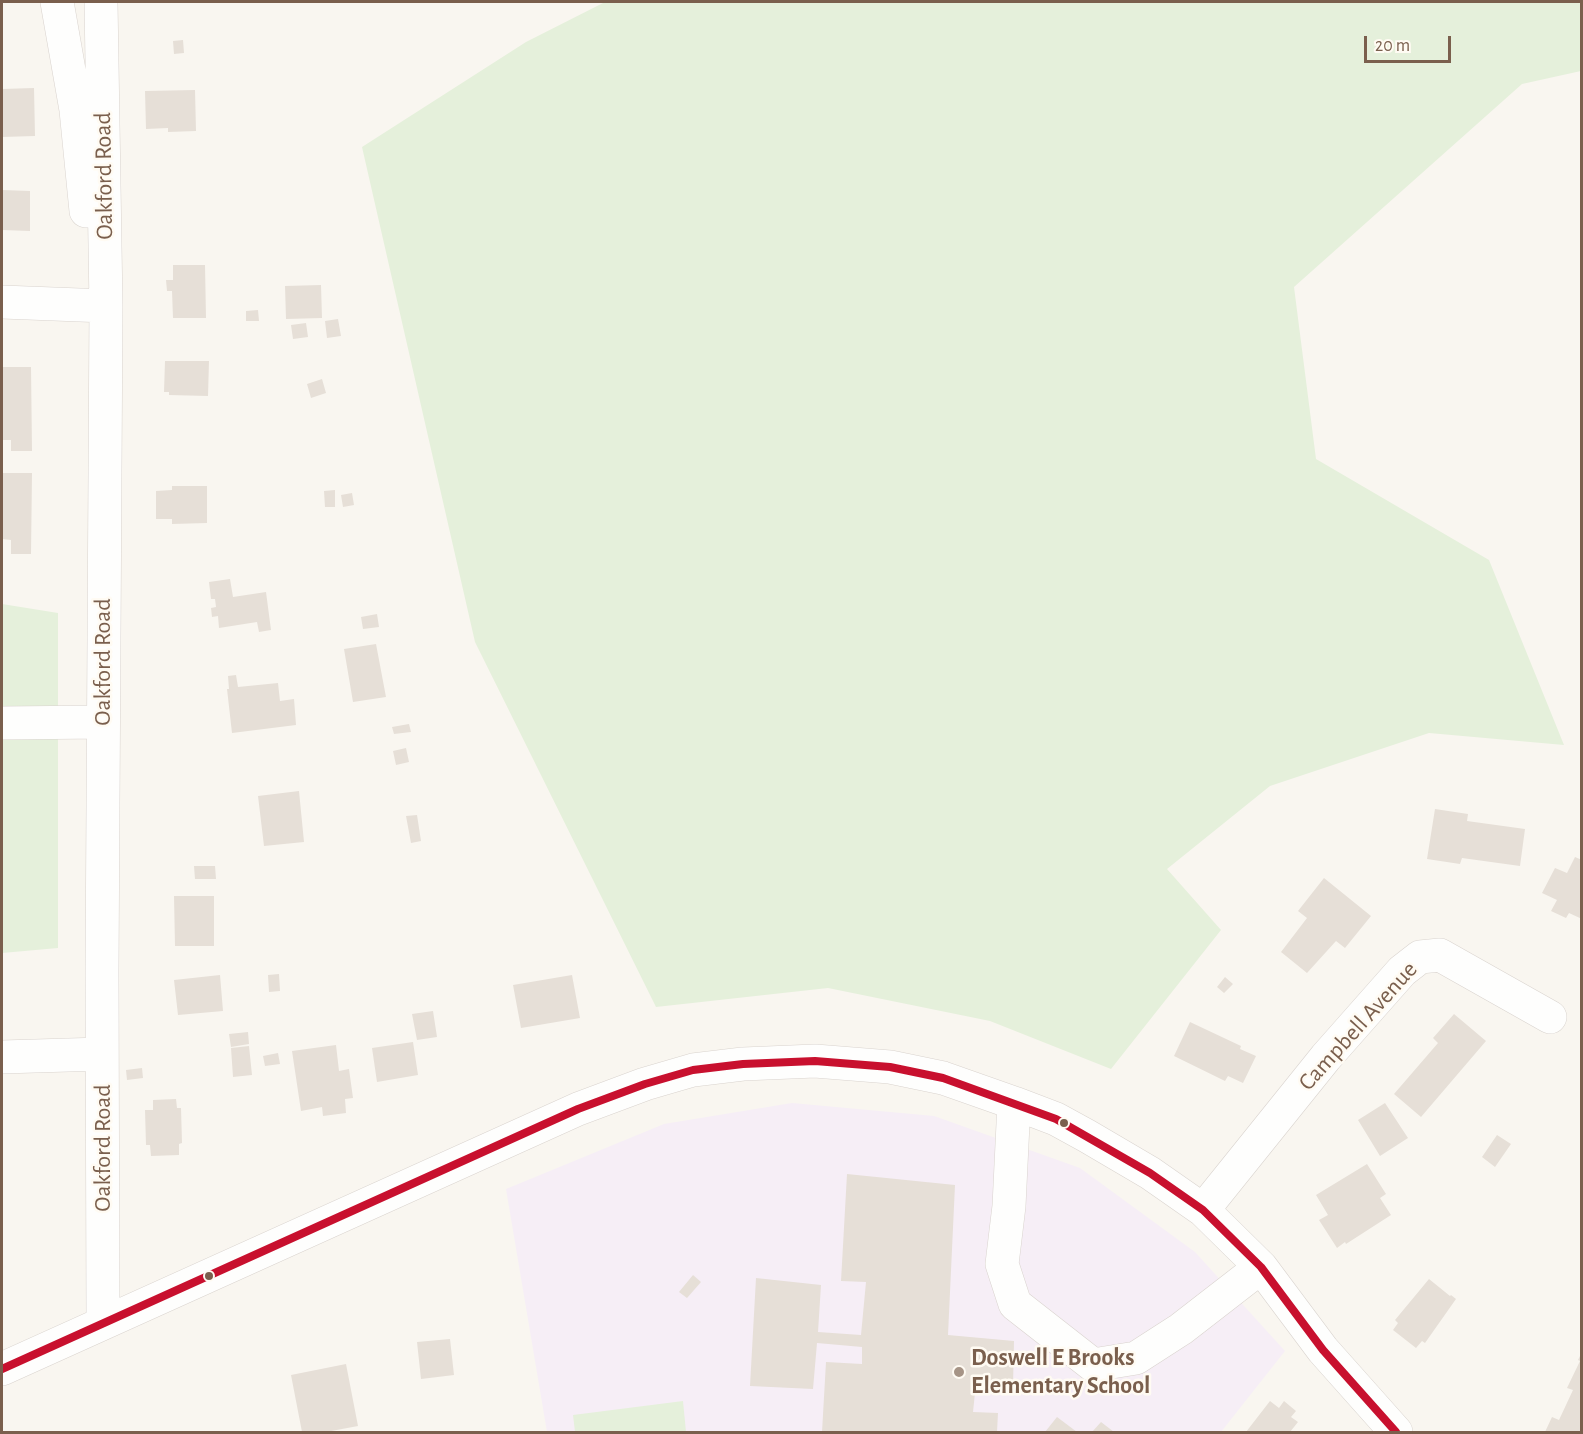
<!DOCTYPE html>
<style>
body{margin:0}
#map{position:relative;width:1583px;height:1434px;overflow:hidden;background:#f9f6f0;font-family:"Alegreya Sans",sans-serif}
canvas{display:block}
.frame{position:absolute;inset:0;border:3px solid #7a5f4d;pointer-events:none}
.scale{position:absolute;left:1364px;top:36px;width:87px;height:27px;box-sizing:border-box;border:3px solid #7a5f4d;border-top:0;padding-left:8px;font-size:18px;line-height:21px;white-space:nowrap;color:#7a5f4d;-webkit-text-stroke:4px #fffbf3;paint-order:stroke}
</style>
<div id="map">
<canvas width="1583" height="1434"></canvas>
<div class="frame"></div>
<div class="scale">20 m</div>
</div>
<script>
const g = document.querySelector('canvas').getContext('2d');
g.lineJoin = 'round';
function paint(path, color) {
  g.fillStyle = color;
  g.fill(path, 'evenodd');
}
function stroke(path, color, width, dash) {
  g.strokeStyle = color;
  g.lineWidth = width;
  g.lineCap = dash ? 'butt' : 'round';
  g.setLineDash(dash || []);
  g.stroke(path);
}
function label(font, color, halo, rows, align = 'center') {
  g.font = font + ' "Alegreya Sans",sans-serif';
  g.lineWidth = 5;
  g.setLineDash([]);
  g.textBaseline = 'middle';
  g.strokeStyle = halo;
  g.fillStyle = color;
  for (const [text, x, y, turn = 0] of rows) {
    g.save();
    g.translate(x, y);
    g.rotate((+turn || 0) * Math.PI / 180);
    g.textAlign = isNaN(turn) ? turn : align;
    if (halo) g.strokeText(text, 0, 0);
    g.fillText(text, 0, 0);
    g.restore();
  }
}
paint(new Path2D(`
 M792 1103 934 1116 1080 1168 1195 1252 1285 1351 1221 1432H547L506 1189 664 1124Z`), '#f6eef6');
paint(new Path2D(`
 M605 2H1581V71L1522 84 1294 287 1316 459 1489 560 1564 745 1429 733 1270 786 1167 869 1221 930 1111 1069 990 1021 828 988 656 1007 475 642 362 147 526 42Z
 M2 604 58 613V948L2 953Z
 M683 1401 686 1432H575L573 1415Z`), '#e5f0db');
paint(new Path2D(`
 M183 40 184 53 174 54 173 41Z
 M34 88 35 136 2 137V89Z
 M195 90 196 131 168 132V128L146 129 145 91Z
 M2 190 30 191V231L2 230Z
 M173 265H205L206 318H173L172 291H167L166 280H173Z
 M321 285 322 318 286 319 285 286Z
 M258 310 259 321H246V311Z
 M338 319 341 336 327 338 325 321Z
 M306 323 308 337 293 339 291 325Z
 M165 361H209L208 396 169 395V392H164Z
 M2 367H31L32 451H11V440H2Z
 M322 379 326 393 311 398 307 384Z
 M2 473H32L31 554H11V540L2 539Z
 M172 486H207V523L172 524V519H156V491L172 490Z
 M335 490V507H325L324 491Z
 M352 493 354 505 343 507 341 495Z
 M230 579 233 597 266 592 271 630 259 632 257 622 219 628 218 616 212 617 211 608 216 607 215 599H211L209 582Z
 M377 614 379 627 363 629 361 617Z
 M376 644 386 697 353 702 344 649Z
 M236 675 238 687 278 683 280 701 294 699 296 725 232 733 227 689H229L228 676Z
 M409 724 411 732 394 734 392 727Z
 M406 748 409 762 396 765 393 751Z
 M299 791 304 842 264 846 258 796Z
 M1435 809 1468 814 1467 821 1525 829 1520 866 1462 858 1460 864 1427 859Z
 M417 815 421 841 411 843 406 816Z
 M1575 857 1582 860V919L1569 913 1566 918 1551 911 1557 900 1542 893 1555 868 1567 873Z
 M194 866H215L216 879H195Z
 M1324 878 1371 916 1345 948 1336 941 1307 973 1281 952 1307 918 1298 911Z
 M174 896H214V946H175Z
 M279 974 280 991 269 992 268 975Z
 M220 975 223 1011 178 1015 174 980Z
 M572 975 580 1018 521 1028 513 985Z
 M1225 977 1233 984 1224 993 1217 987Z
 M433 1011 437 1037 417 1040 412 1014Z
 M1454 1014 1486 1041 1421 1117 1394 1094 1438 1043 1433 1038Z
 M1190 1022 1241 1046 1240 1049 1256 1056 1243 1083 1228 1076 1225 1081 1174 1056Z
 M248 1032 249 1044 231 1047 229 1034Z
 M413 1042 418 1075 377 1082 372 1048Z
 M336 1045 339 1071 349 1069 353 1098 345 1099 346 1113 323 1116 322 1107 301 1111 292 1051Z
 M249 1046 252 1075 233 1077 231 1048Z
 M278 1053 280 1064 265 1066 263 1056Z
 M142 1068 143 1078 127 1080 126 1070Z
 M176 1099 177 1108H181L182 1143 179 1144V1155L151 1156 150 1145H146L145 1110H153V1100Z
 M1385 1103 1408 1138 1380 1156 1358 1120Z
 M1497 1135 1511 1144 1495 1167 1482 1157Z
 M1367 1164 1386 1194 1380 1198 1391 1215 1346 1244 1345 1242 1337 1248 1319 1220 1328 1215 1316 1195Z
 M847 1174 955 1185 948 1335 1014 1341 1013 1386 976 1383 973 1412 998 1413 997 1432H822L826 1362 862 1364V1347L817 1343 813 1389 750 1386 756 1278 821 1285 818 1332 861 1335 866 1282 841 1281Z
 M693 1275 701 1282 687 1298 679 1292Z
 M1429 1279 1450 1296 1451 1295 1456 1299 1425 1343 1422 1341 1416 1348 1393 1330 1398 1323 1395 1320Z
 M450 1339 454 1375 421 1379 417 1342Z
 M1582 1352V1432H1545L1552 1417 1559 1420 1573 1390 1567 1388 1580 1361 1578 1360Z
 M346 1364 358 1426 326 1432H302L291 1375Z
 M1270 1401 1279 1408 1284 1401 1296 1411 1291 1417 1298 1422 1290 1432H1246Z
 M1057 1417 1077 1432H1045Z
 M1101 1422 1114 1432H1092Z`), '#e6dfd7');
const minor = new Path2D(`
 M57 2 76 110 86 211
 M101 2 106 306 102 971 103 1323
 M2 302 106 306
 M2 723 103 722
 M2 1057 102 1054
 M1014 1103 1009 1206 1002 1264 1015 1304 1093 1365 1136 1358 1181 1329 1261 1267
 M1203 1210 1326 1057 1402 971 1420 957 1440 955 1550 1017
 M2 1369 578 1109 645 1084 693 1070 743 1064 815 1061 890 1067 943 1078 1014 1103 1056 1119 1087 1136 1150 1173 1203 1210 1261 1267 1323 1350 1396 1432`);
stroke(minor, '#d9d3ce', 34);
stroke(minor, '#fefefd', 33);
stroke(new Path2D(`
 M2 1369 578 1109 645 1084 693 1070 743 1064 815 1061 890 1067 943 1078 1056 1119 1150 1173 1203 1210 1261 1267 1323 1350 1396 1432`), '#c8102e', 8);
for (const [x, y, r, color] of [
 [1064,1123,5,"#7a5f4d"],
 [209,1276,5,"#7a5f4d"],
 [959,1372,6,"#a69486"]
]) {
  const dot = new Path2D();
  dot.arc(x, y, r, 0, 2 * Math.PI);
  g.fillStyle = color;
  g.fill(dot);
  stroke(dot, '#fffbf3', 2);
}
label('24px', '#7a5f4d', '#fffbf3', [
 ["Oakford Road",104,176,-91],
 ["Oakford Road",103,662,-90],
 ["Campbell Avenue",1358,1026,-48],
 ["Oakford Road",103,1148,-90]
]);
label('bold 24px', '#7a5f4d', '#fffbf3', [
 ["Doswell E Brooks",971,1358],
 ["Elementary School",971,1386]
], 'left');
</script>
